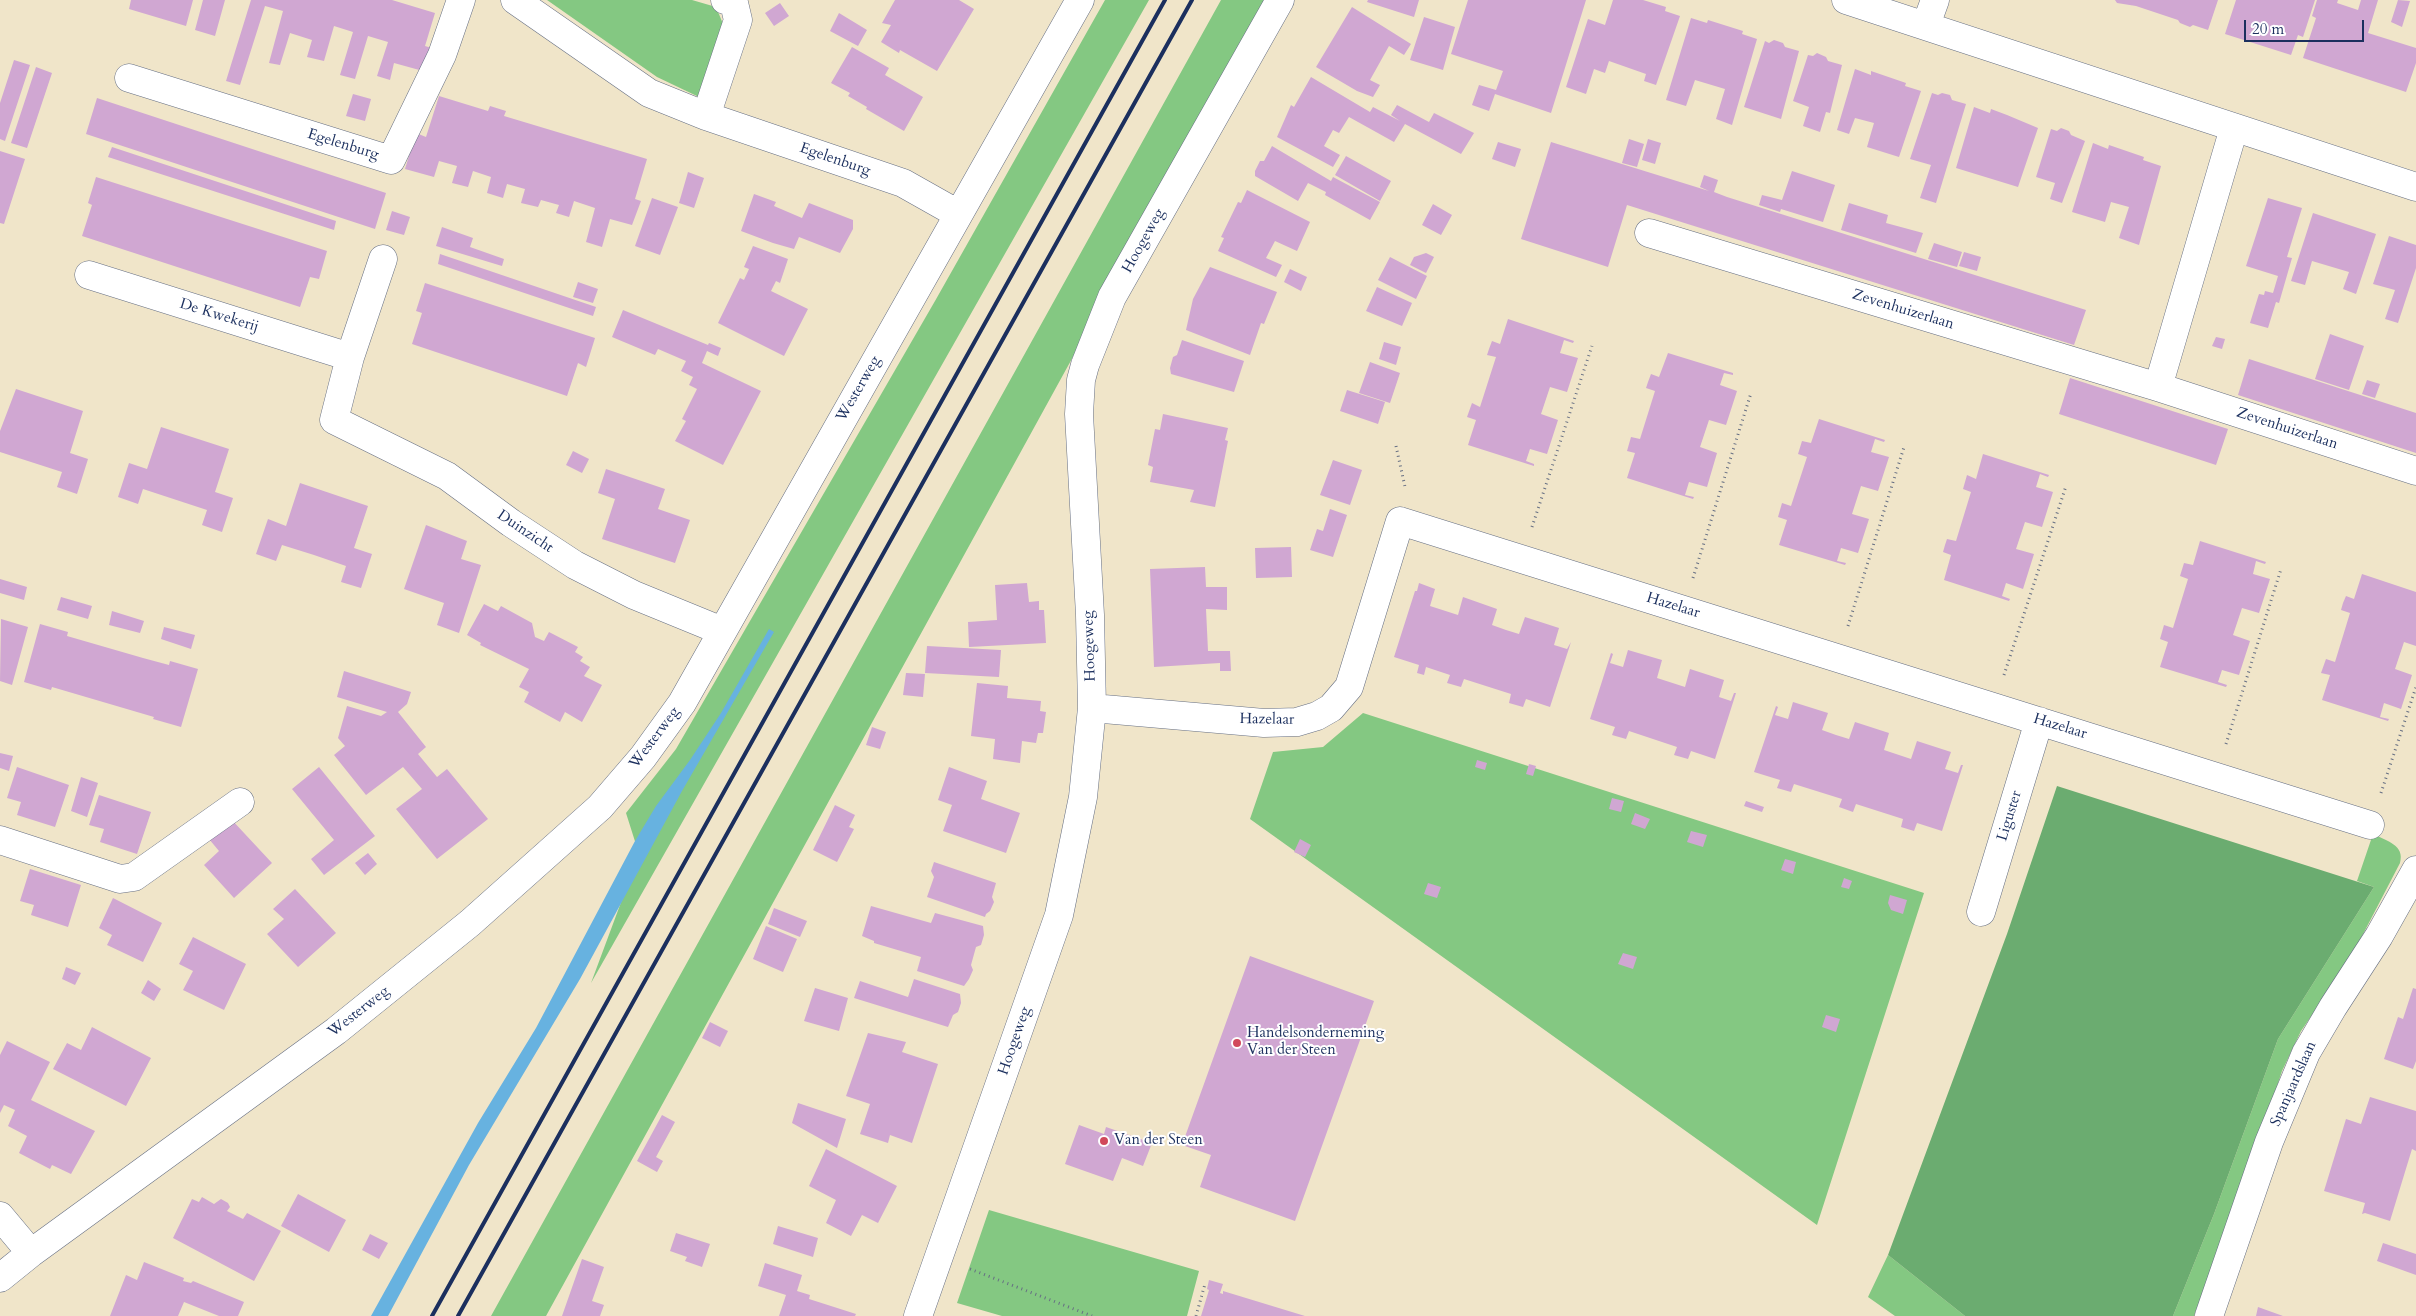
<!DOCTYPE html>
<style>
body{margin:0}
#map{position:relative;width:2416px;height:1316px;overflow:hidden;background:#f0e5c9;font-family:Cardo,serif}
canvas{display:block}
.scale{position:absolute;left:2244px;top:20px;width:120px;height:22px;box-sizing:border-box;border:2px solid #1b2f5e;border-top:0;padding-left:6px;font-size:15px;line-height:18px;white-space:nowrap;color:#1b2f5e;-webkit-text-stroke:4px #fff;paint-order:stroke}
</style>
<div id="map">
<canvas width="2416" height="1316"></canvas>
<div class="scale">20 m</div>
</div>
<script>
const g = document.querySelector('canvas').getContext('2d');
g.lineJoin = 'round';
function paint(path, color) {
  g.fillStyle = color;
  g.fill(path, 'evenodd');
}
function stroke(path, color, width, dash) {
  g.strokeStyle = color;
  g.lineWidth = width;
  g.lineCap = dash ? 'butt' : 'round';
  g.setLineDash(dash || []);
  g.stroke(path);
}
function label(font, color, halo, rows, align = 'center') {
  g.font = font + ' Cardo,serif';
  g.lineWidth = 4;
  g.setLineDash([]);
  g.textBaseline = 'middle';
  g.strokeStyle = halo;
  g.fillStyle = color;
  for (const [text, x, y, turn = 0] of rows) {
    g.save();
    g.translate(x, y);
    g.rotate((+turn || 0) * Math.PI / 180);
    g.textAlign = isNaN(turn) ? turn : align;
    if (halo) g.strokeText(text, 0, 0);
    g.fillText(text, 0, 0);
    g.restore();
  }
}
paint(new Path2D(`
 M547 0H692L716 7 726 31 699 97 657 77Z
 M1105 0H1149L591 983 639 854 626 813 676 749 935 301Z
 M1221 0H1269L546 1316H491Z
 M1363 713 1924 893 1817 1225 1250 819 1273 752 1323 747Z
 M2373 834C2387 841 2405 845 2400 863L2348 963 2301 1031 2282 1071 2257 1147 2194 1316H2173L2214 1214 2278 1039 2374 887 2357 881Z
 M989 1210 1199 1271 1187 1316H1002L957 1303Z
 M1888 1255 1965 1316H1895L1868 1297Z`), '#84c882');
paint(new Path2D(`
 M2057 786 2374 887 2278 1039 2214 1214 2173 1316H1965L1888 1255 2007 934Z`), '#6bac70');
paint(new Path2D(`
 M769 629 774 632 682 791 580 979 469 1165 388 1316H371L478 1123 536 1028 635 841 656 806 690 760 721 713Z`), '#67b2e0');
paint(new Path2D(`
 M131 0H193L186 26 129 9Z
 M203 0H225L215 36 195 30Z
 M251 0H392L435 13 425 46 435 49 423 71 394 63 390 80 377 76 388 42 368 36 355 79 340 75 353 32 334 26 324 61 307 57 312 40 290 33 280 65 269 63 283 11 265 6 240 85 226 81Z
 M895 0H959L974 9 937 71 900 50 899 53 881 42 891 25 882 23Z
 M1368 0H1419L1414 17 1367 2Z
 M1468 0H1586L1551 113 1495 94 1489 111 1472 105 1479 85 1496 90 1503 71 1451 54Z
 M1613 0H1643L1666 7 1665 11 1680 16 1656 85 1644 81 1646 74 1609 61 1605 73 1594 69 1586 94 1566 87 1588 19 1605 25Z
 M2115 0H2218L2208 30 2193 25 2190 27 2180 23 2178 20 2136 6 2117 3Z
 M2236 0H2315L2303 37 2298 35 2291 55 2225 34Z
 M2317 0H2338L2337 3 2358 10 2361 0H2378L2368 33 2416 48V63L2406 92 2303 58 2316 18 2312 16Z
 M2398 0 2410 1 2402 27 2391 22Z
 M780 3 789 16 774 26 765 13Z
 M1352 7 1411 44 1404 55 1389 46 1370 80 1380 85 1373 97 1357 91 1316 67Z
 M839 13 867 30 858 46 830 31Z
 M1424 17 1455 27 1443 70 1410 60Z
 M1691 18 1707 23 1708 20 1743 31 1742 34 1757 39 1732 125 1716 119 1725 89 1695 80 1686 106 1666 100Z
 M1774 40 1783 43 1785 47 1799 51 1781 119 1744 107 1765 41 1769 43Z
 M852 47 889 68 885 75 923 97 904 131 866 109 867 107 848 96 850 93 831 83Z
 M1817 53 1826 57 1828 61 1842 65 1830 113 1826 112 1820 132 1803 126 1809 107 1793 101 1808 55 1813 56Z
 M14 60 30 65 5 141 0 139V103Z
 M36 67 52 73 27 148 11 143Z
 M1855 69 1871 75V71L1906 83 1905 86 1921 91 1899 157 1867 147 1874 123 1855 118 1849 134 1837 130Z
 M1311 77 1370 112 1373 107 1400 121 1391 115 1397 105 1429 122 1434 113 1474 133 1461 154 1405 124 1394 142 1349 117 1339 133 1333 130 1324 146 1340 155 1333 167 1277 137 1291 105 1294 107Z
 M1932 93 1938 95 1942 93 1950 95 1952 100 1966 104 1936 203 1920 198 1931 165 1910 159Z
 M353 94 371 99 365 121 346 116Z
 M439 96 488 111 490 106 506 111 504 116 647 159 635 199 641 201 632 225 610 219 602 247 586 242 595 208 574 201 569 217 556 213 559 205 541 200 538 207 521 203 525 189 507 184 503 198 487 193 491 177 473 171 468 187 452 183 457 166 439 161 434 177 405 169 416 133 426 137Z
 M97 98 386 193 375 229 86 134Z
 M1974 107 1990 113 1991 109 2007 115 2038 128 2018 187 1956 168Z
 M2061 128 2069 131 2071 135 2085 141 2062 203 2050 199 2055 183 2036 177 2051 129 2057 131Z
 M1629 139 1644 144 1637 167 1622 163Z
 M1648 139 1661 143 1655 164 1642 160Z
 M1498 142 1521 149 1515 167 1492 159Z
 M1551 142 1709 191 1700 187 1704 175 1718 180 1714 192 1727 197 2086 310 2074 345 1627 205 1608 267 1521 239Z
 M2093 143 2108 149 2109 145 2144 157 2143 160 2161 166 2139 245 2119 238 2129 207 2111 202 2105 222 2072 212Z
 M1272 146 1331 181 1333 177 1380 202 1370 220 1325 195 1326 192 1308 183 1298 201 1255 176V171L1260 161H1264Z
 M112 147 336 221 334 230 108 157Z
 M0 151 25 159 4 224 0 223Z
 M1346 156 1391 181 1380 201 1335 175Z
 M1792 171 1835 185 1823 222 1781 209 1780 212 1759 205 1762 195 1782 200Z
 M688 172 704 178 694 208 679 203Z
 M96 177 327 251 319 279 310 277 300 307 82 236 92 205 88 203Z
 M1247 190 1310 222 1297 251 1275 241 1266 258 1282 265 1276 277 1218 251 1224 238 1221 237 1238 202 1241 203Z
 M754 194 776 202 774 206 802 218 809 203 853 220V229L840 253 799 237 794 249 773 243 741 231Z
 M652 198 678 207 660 255 635 246Z
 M2268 198 2302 208 2287 257 2292 258 2279 303 2276 302 2268 328 2250 323 2258 297 2259 294 2264 295 2265 291 2273 293 2278 276 2246 266Z
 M1849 203 1888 215 1886 223 1923 233 1916 253 1841 230Z
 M1433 204 1452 215 1441 235 1422 225Z
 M392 211 410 217 404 235 386 230Z
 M2313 213 2376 234 2356 294 2343 289 2349 272 2312 261 2305 285 2291 281Z
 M442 227 473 238 470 247 504 259 502 266 436 246Z
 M2389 236 2416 245V268L2398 323 2385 319 2395 290 2373 284Z
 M1934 243 1962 252 1957 267 1928 259Z
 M753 246 788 259 780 283 776 281 771 291 808 309 784 356 718 323 740 278 744 280 749 269 744 267Z
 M1964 252 1981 257 1977 271 1959 266Z
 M1426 253 1434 257 1426 273 1410 265 1414 257Z
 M440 254 596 307 593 316 438 264Z
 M1390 257 1427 276 1416 299 1378 280Z
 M1210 267 1277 292 1264 324 1261 323 1250 355 1186 330 1193 299Z
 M1290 269 1307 277 1301 291 1284 282Z
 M578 282 598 289 593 303 573 297Z
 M425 283 595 338 586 367 578 363 567 396 412 344 422 313 416 311Z
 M1377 287 1412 303 1402 326 1366 311Z
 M623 310 708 345 709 343 721 348 718 356 707 351 702 363 761 391 723 465 675 441 686 421 682 419 697 389 689 385 693 377 681 371 686 361 658 349 655 355 612 337Z
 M1508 319 1574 341 1573 343 1564 340 1560 353 1578 358 1567 392 1550 387 1541 414 1558 420 1547 454 1530 449 1526 461 1534 464V466L1468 445 1476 420 1467 417 1472 403 1480 407 1496 357 1487 355 1489 349 1492 341 1500 344Z
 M2330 334 2364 346 2349 390 2315 379Z
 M2216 337 2225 339 2222 349 2212 346Z
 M1182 340 1244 361 1234 392 1171 374 1170 368 1173 357 1177 355Z
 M1384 342 1401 347 1396 365 1379 359Z
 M1668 353 1733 373V375L1724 373 1720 385 1737 391 1726 425 1709 420 1700 447 1717 453 1707 487 1689 482 1685 495 1694 497 1693 499 1627 478 1635 453 1627 451 1631 437 1640 439 1655 391 1646 388 1648 382 1651 374 1659 377Z
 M2249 359 2416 413V453L2238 395Z
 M1370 362 1400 373 1390 403 1359 393Z
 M2070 378 2228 429 2216 465 2059 414Z
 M2367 380 2380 384 2375 398 2362 394Z
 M16 389 83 411 70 453 88 459 77 494 57 487 62 472 0 452V431Z
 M1347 390 1385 402 1378 424 1340 411Z
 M1163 414 1228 428 1225 440 1228 441 1215 507 1190 502 1194 490 1150 482 1153 467 1148 465 1155 429 1160 430Z
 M1819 419 1885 440 1884 442 1875 439 1871 452 1889 457 1878 491 1861 486 1852 514 1869 519 1858 553 1841 548 1837 561 1846 563 1845 565 1779 545 1787 520 1778 517 1782 503 1791 506 1807 457 1798 454 1802 441 1811 443Z
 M161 427 229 449 215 492 233 498 222 532 202 525 207 510 143 489 138 504 118 497 129 463 147 469Z
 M573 451 589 459 582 473 566 465Z
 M1983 454 2049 475 2048 477 2040 474 2036 487 2053 492 2042 527 2025 522 2016 549 2034 554 2023 589 2006 583 2002 596 2010 599 2009 601 1944 580 1951 555 1943 552 1945 545 1947 539 1956 541 1971 492 1963 489 1967 475 1976 479Z
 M1333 460 1362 470 1350 505 1320 495Z
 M606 469 665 489 658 509 690 520 675 563 602 539 615 499 598 493Z
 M300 483 368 506 354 548 372 554 361 588 341 582 346 566 314 555 282 545 276 561 256 554 268 519 286 526Z
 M1330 509 1347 515 1333 557 1310 550 1317 529 1323 531Z
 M426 525 467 541 461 559 481 565 459 633 437 625 444 603 404 589Z
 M2200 541 2266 562 2265 564 2256 561 2253 574 2270 579 2259 613 2242 608 2233 635 2250 641 2239 675 2222 670 2218 682 2227 685 2226 687 2160 667 2168 642 2160 639 2164 625 2173 628 2188 579 2180 576 2184 563 2193 565Z
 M1291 547 1292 577 1256 578 1255 548Z
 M1205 567 1206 587H1227V610L1206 609 1208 651H1230L1231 671H1220V663L1154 667 1150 569Z
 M2362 574 2416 592V646L2404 642 2395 669 2412 675 2401 709 2384 703 2380 717 2389 719 2388 721 2322 700 2330 675 2321 673 2326 659 2335 662 2350 613 2341 610 2343 603 2346 596 2354 599Z
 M0 579 27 587 24 600 0 593Z
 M1027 583 1029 602 1039 601V610H1044L1046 643 969 647 968 622 997 620 995 585Z
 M1419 583 1435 589 1430 606 1458 615 1463 597 1497 609 1492 625 1506 630 1519 634 1525 617 1559 628 1554 645 1567 649 1571 642 1550 707 1526 699 1523 707 1509 703 1511 694 1464 679 1461 687 1447 683 1450 675 1426 667 1424 675 1417 673 1419 665 1394 657 1415 591H1417Z
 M61 597 92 606 88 619 57 610Z
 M484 604 498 611 501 606 532 623 535 637 544 641 549 632 578 647 575 652 583 657 580 661 590 667 584 676 602 685 582 722 565 712 560 722 524 702 529 692 519 687 529 669 480 645 481 643 467 635Z
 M112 611 144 621 140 633 109 625Z
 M1 619 28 627 12 685 0 681Z
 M40 624 68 632 67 636 143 658 169 665 170 661 198 669 181 727 153 719 154 717 52 687 51 690 24 682Z
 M164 627 195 635 191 649 161 639Z
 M927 646 1001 650 999 677 925 673Z
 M1628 650 1662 660 1657 678 1685 687 1690 669 1724 680 1719 697 1731 701 1734 693H1736L1715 759 1691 751 1688 759 1674 755 1677 747 1629 731 1626 739 1612 735 1615 727 1590 719 1611 653 1613 654 1610 663 1623 667Z
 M344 671 411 692 407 704 398 712 426 747 418 754 437 777 447 769 488 819 437 859 396 809 422 789 403 767 366 795 334 755 345 746 338 738 347 706 381 716 387 712 337 697Z
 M906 673 925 674 923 697 903 695Z
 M977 683 1008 686 1007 698 1041 701 1040 711 1046 712 1043 733H1038L1036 743 1022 741 1020 763 993 759 995 739 971 736Z
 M1793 702 1828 713 1822 730 1836 735 1849 739 1855 722 1889 733 1884 750 1911 759 1917 741 1951 752 1945 769 1958 773 1961 765H1963L1942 831 1917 823 1914 831 1901 827 1903 819 1856 804 1853 812 1839 807 1842 799 1794 784 1791 792 1777 788 1780 780 1754 772 1776 706 1778 707 1775 715 1788 719Z
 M872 727 886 732 880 749 866 745Z
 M0 753 13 756 9 771 0 768Z
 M1477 760 1487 763 1485 770 1475 767Z
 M1529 764 1536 766 1533 776 1526 774Z
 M17 767 69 785 55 827 17 815 21 802 7 798Z
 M319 767 375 836 324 875 311 859 334 840 292 789Z
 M949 767 987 781 981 799 1020 813 1006 853 943 831 952 805 938 800Z
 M81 777 98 783 87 817 71 811Z
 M99 795 151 812 137 854 100 842 104 829 89 825Z
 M1612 798 1624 801 1621 812 1609 809Z
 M1746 801 1764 807 1762 812 1744 806Z
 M835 805 855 815 849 827 854 829 837 862 813 850Z
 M1635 813 1650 819 1645 829 1631 824Z
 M231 819 272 863 234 898 204 865 219 851 209 839Z
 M1691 831 1707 835 1703 847 1687 842Z
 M1300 839 1311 845 1305 857 1294 852Z
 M368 853 377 864 365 875 355 863Z
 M1785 859 1796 862 1793 874 1781 870Z
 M934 862 996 883 992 897 994 902 990 911 986 914 985 917 927 897 934 877 931 871Z
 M30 869 81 885 68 927 31 915 34 905 20 901Z
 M1844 878 1852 881 1849 889 1841 887Z
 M1428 883 1441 887 1437 898 1424 894Z
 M295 889 336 933 298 967 267 934 284 919 273 909Z
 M1890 895 1907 900 1903 914 1891 910 1888 903Z
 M113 898 162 923 143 962 107 945 112 935 99 928Z
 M871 906 931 923 935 913 983 926 984 935 981 945 976 947 971 965 973 970 969 979 964 986 917 971 921 957 874 943V941L862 936Z
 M774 908 807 921 800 937 768 924Z
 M766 926 797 939 783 972 753 959Z
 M193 937 246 964 224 1010 183 990 193 971 179 964Z
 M1623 953 1637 957 1633 969 1618 964Z
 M1250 956 1374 1001 1295 1221 1200 1187 1211 1155 1182 1145Z
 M66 967 81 973 75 985 62 979Z
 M914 979 960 994 961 1003 958 1012 953 1015 948 1027 854 998 860 981 908 997Z
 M148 980 161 989 154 1001 141 993Z
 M815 988 848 998 839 1031 804 1021Z
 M2413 988 2416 989V1061L2413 1069 2384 1059 2398 1017 2403 1019Z
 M1826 1015 1840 1019 1836 1032 1822 1027Z
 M710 1022 728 1031 720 1047 702 1038Z
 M92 1027 151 1058 126 1106 53 1069 67 1043 81 1050Z
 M868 1033 906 1042 902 1052 938 1064 912 1143 890 1135 888 1143 860 1134 870 1104 846 1096Z
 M7 1041 50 1062 31 1100 95 1131 71 1174 52 1165 50 1169 19 1153 27 1136 8 1126 15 1110 4 1105 0 1113V1055Z
 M2370 1097 2416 1111V1151L2412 1149 2390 1221 2365 1213 2362 1214 2365 1203 2324 1191 2346 1119 2361 1124Z
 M798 1103 846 1119 837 1148 792 1123Z
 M662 1115 675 1122 656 1157 663 1161 657 1172 637 1161Z
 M1079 1125 1104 1134 1106 1127 1152 1143 1143 1166 1122 1158 1113 1181 1065 1164Z
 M826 1149 897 1186 878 1223 862 1215 851 1236 826 1223 836 1200 809 1186Z
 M298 1194 346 1220 329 1252 281 1226Z
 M202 1197 214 1204 221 1199 228 1203 230 1207 227 1211 243 1219 247 1213 281 1231 254 1281 173 1238 192 1199 199 1202Z
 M778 1226 818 1238 813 1257 773 1244Z
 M676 1233 710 1244 702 1267 685 1261 687 1257 670 1251Z
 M370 1234 388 1243 379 1259 362 1250Z
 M2383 1243 2416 1254V1275L2377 1261Z
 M582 1259 604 1267 592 1301 604 1305 600 1316H562Z
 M144 1262 184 1278 183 1281 191 1283 193 1281 244 1302 238 1316H219L184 1302 178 1316H110L126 1275 137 1280Z
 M765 1263 802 1275 797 1291 810 1295 809 1299 856 1314 855 1316H779L786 1295 758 1286Z
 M1209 1280 1223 1284 1220 1293 1223 1294V1291L1305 1316H1201L1209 1290 1207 1289Z
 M2258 1307 2283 1316H2256Z`), '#d0a7d2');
const minor = new Path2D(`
 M515 0 649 93 706 116 903 183 958 214
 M1846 0 2416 187
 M1926 25 1935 0
 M129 78 391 160 442 55 461 0
 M706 116 738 20 734 3 725 0
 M1649 233 2158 387 2416 471
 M89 275 350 357 334 420 447 476 511 523 575 565 634 595 722 631
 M350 357 383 259
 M2158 387 2234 128
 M1092 708 1264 723 1297 722 1317 716 1331 708 1349 687 1400 521 2370 825
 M0 840 120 879 134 877 240 802
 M1981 912 2039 721
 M0 1216 31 1253
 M0 1278 31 1253 336 1031 470 923 600 807 643 757 682 703 1080 0
 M918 1316 1059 915 1083 797 1092 708 1090 615 1079 414 1081 380 1085 365 1112 297 1280 0
 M2209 1316 2269 1142 2306 1053 2333 1007 2379 936 2416 870`);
stroke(minor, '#666f83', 29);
stroke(new Path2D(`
 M1396 446 1405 487
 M1532 527 1592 346
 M1693 578 1751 393
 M1848 626 1904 447
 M2004 675 2066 486
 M2226 744 2281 569
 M2381 793 2416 687
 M970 1269 1092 1316
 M1196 1316 1205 1284`), '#666f83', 3, [1, 4]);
stroke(minor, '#fff', 28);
stroke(new Path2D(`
 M432 1316 1165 0
 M458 1316 1192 0`), '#1b2f5e', 4);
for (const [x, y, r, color] of [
 [1237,1043,5,"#d1495b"],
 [1104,1141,5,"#d1495b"]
]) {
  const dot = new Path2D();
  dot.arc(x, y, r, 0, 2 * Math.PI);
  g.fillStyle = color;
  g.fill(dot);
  stroke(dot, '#fff', 2);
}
label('15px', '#1b2f5e', '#fff', [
 ["Egelenburg",343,145,17],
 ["Egelenburg",835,160,19],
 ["Hoogeweg",1144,241,-61],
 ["Zevenhuizerlaan",1903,310,17],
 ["De Kwekerij",219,316,17],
 ["Westerweg",859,389,-60],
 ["Zevenhuizerlaan",2287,429,18],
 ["Duinzicht",525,532,34],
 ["Hazelaar",1673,606,17],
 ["Hoogeweg",1090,646,-92],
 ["Hazelaar",1267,720,1],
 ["Hazelaar",2060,727,17],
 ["Westerweg",655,738,-53],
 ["Liguster",2010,816,-73],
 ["Westerweg",359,1012,-38],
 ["Hoogeweg",1015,1041,-71],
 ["Spanjaardslaan",2294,1084,-66]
]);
label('15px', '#1b2f5e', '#fff', [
 ["Handelsonderneming",1247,1034],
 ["Van der Steen",1247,1051],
 ["Van der Steen",1114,1141]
], 'left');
</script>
